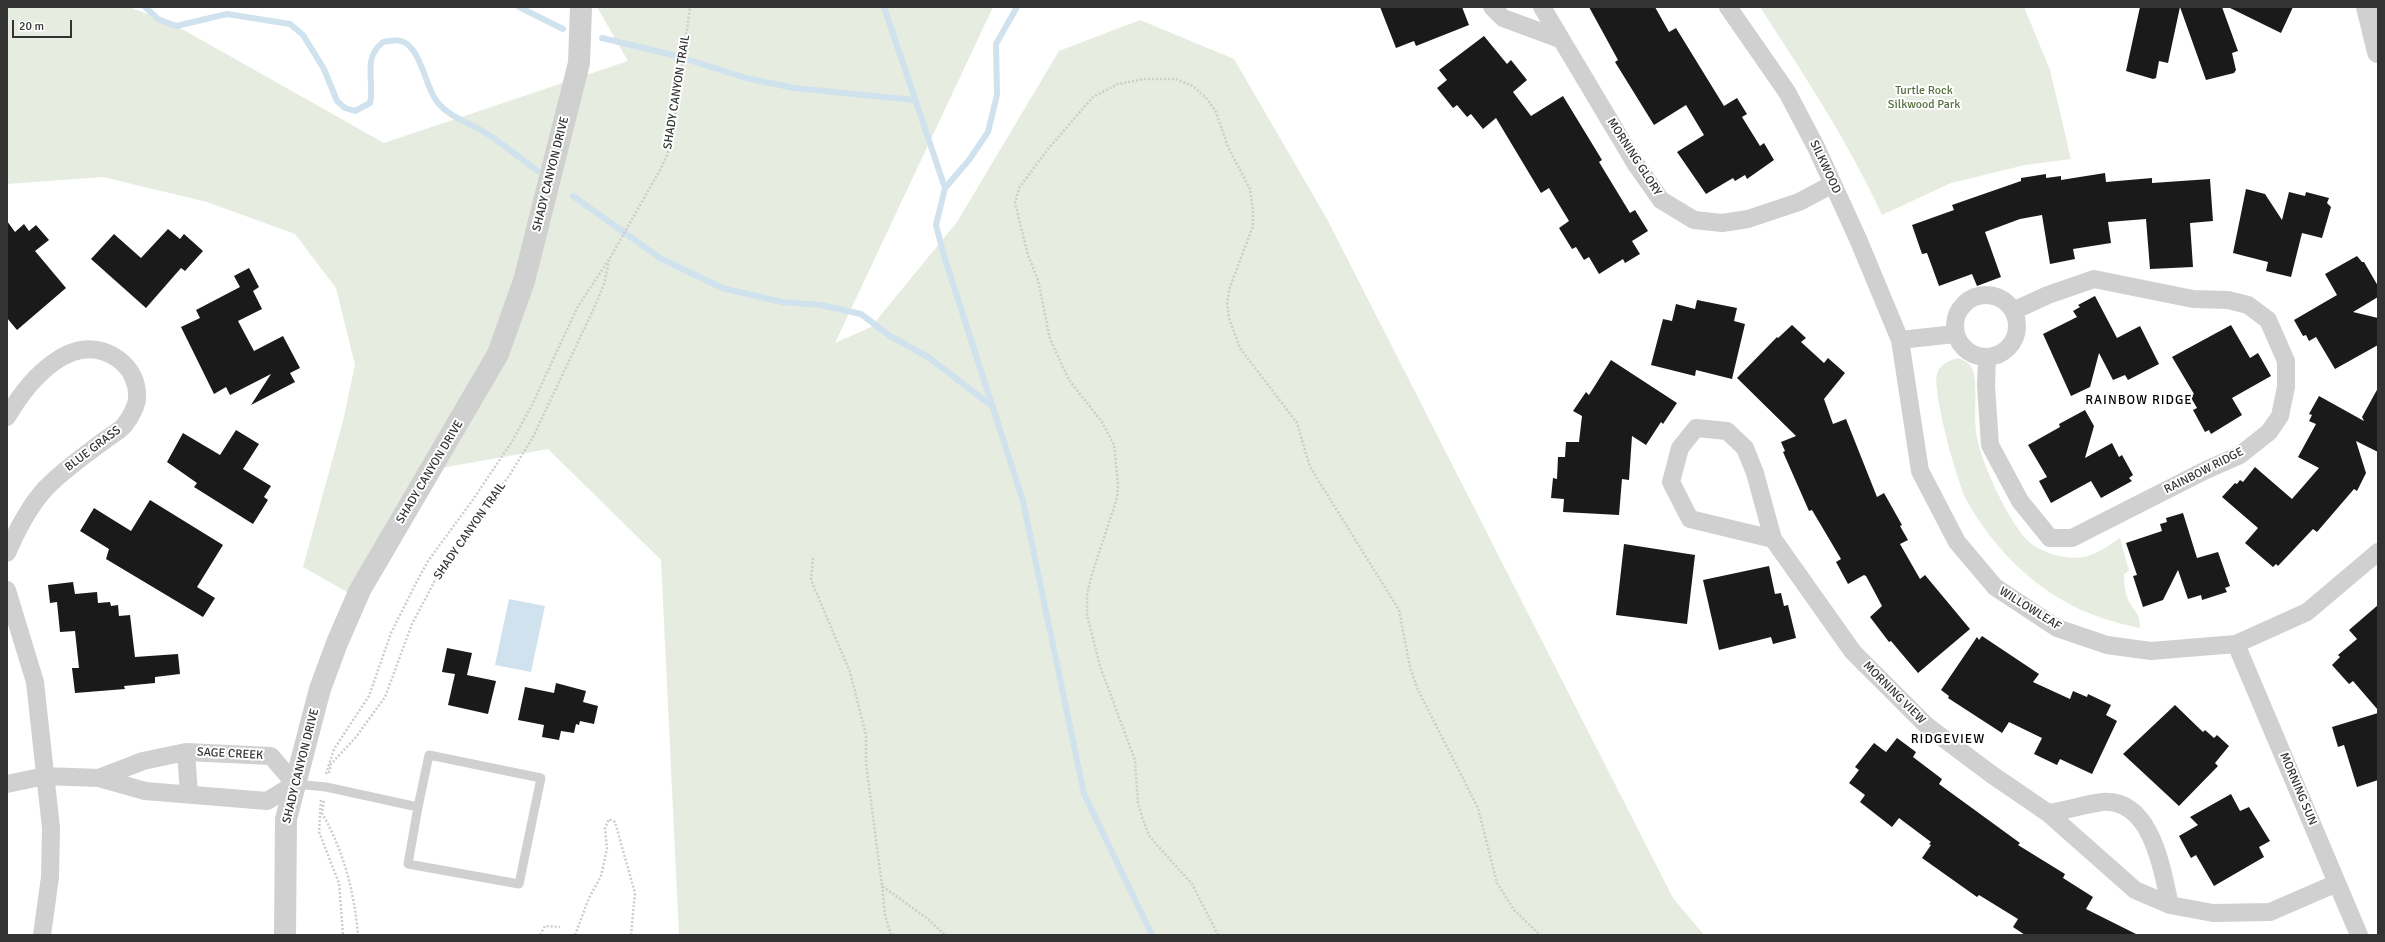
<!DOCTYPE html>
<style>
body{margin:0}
#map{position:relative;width:2385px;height:942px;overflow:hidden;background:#fff;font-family:Signika,sans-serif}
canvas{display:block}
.frame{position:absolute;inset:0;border:8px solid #333;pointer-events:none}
.scale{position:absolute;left:12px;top:20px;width:60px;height:18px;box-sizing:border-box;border:2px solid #333;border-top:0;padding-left:5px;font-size:12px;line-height:14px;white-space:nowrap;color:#333;-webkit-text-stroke:3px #fff;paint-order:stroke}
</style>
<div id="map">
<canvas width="2385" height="942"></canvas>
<div class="frame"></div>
<div class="scale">20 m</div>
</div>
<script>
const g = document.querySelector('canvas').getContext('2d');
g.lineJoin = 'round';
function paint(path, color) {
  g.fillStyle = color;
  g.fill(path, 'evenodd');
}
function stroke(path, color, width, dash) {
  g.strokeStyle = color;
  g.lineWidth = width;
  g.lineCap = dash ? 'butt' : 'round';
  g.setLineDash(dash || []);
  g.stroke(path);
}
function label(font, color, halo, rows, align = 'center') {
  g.font = font + ' Signika,sans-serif';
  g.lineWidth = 4;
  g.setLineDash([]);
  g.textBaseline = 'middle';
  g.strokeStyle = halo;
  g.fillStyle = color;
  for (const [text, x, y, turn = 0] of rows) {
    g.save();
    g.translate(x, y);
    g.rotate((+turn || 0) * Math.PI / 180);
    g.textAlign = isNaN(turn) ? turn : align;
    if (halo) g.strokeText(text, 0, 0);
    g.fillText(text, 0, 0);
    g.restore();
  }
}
paint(new Path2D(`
 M7 7H129L173 24 384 143 628 61 597 7H993L835 343 871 327 957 222 1059 51 1140 20 1234 59 1327 219 1673 898 1704 935H679L661 560 548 449 435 469 356 597 303 567 343 421 355 365 336 288 295 234 207 202 103 177 7 184Z
 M1760 7H2024L2050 70 2071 159 2025 165 1951 183 1882 215C1848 141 1804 75 1760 7Z
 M1958 358C1965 361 1971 363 1973 371 1978 385 1973 419 1977 438 1982 464 2011 529 2033 545 2048 555 2070 561 2088 556 2099 553 2111 544 2120 538L2129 571 2124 574C2124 583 2125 594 2129 602 2136 614 2140 613 2140 628 2091 618 2054 601 2017 566 1998 548 1979 523 1967 501 1957 482 1932 392 1937 374 1940 364 1948 361 1958 358Z`), '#e6ecdf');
paint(new Path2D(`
 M509 599 545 606 531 672 495 665Z`), '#cfe2ee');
stroke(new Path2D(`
 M145 7 158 19 176 26 227 14 290 24 303 35 324 69 337 101 345 108 355 111 370 103C375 83 362 59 382 43 384 41 388 41 390 41 420 34 423 83 436 100 447 116 465 121 481 130 501 142 519 158 538 171
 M519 7 563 29
 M884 7 945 188
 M1017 7 996 44 997 95 988 132 969 160 945 188 936 225 944 256 1023 501 1084 794 1152 935
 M602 38 673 55 746 78 794 88 915 100
 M573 196 660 258 722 288 782 302 820 305 861 314 890 336 928 357 992 406`), '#cfe2ee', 6);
paint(new Path2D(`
 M1380 7H1462L1469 25 1416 46 1414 41 1396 48Z
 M1589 7H1655L1669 32 1676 28 1724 106 1737 98 1747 114 1742 117 1760 146 1764 143 1774 160 1747 179 1745 175 1735 181 1733 178 1706 194 1677 152 1704 135 1686 105 1654 125 1615 62 1618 60Z
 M2140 7H2180L2168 63 2159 61 2156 78 2153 79 2126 71Z
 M2180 7H2222L2238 51 2232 53 2236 70 2234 73 2206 80Z
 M2228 7H2293L2281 33Z
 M1484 36 1507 64 1511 60 1527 80 1513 92 1531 116 1563 96 1602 160 1599 162 1630 213 1635 210 1648 231 1632 241 1640 254 1625 263 1623 259 1599 274 1589 257 1584 260 1576 247 1572 249 1559 228 1569 221 1549 188 1541 193 1496 118 1483 129 1471 114 1467 117 1457 105 1453 108 1437 88 1447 80 1439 70Z
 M2105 173 2106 182 2152 178V183L2210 179 2213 221 2190 223 2193 267 2150 269 2146 219 2108 222 2111 243 2073 249 2075 259 2050 264 2042 215 2020 219 1985 232 2001 277 1977 286 1972 274 1939 286 1927 253 1922 254 1912 225 1954 210 1952 205 2021 181V178L2046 174V178L2061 176V180Z
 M2246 189 2265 194 2282 220 2289 192 2305 196 2306 192 2329 198 2327 203 2331 207 2322 238 2302 233 2291 277 2266 271 2268 262 2233 253Z
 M7 221 15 232 24 224 29 231 36 225 49 240 35 251 66 288 17 330 7 318Z
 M168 229 180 239 184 234 203 251 185 271 181 268 146 308 91 259 114 234 141 258Z
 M2357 256 2362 262H2364L2378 286V297L2353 312 2378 318V345L2335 369 2316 337 2309 341 2306 335 2303 336 2294 320 2337 295 2325 274Z
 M249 268 259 287 253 291 262 309 238 321 254 351 283 336 300 368 290 373 295 382 251 405 271 374 230 395 226 387 214 394 181 327 200 318 196 310 240 287 234 276Z
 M2095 296 2117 338 2140 326 2159 364 2128 380 2125 375 2113 380 2099 353 2090 387 2071 396 2043 334 2077 317 2073 311 2080 307 2078 305Z
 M1697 300 1737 308 1734 321 1745 324 1732 379 1696 370 1695 376 1651 365 1663 319 1672 321 1676 304 1695 309Z
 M1792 325 1806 338 1801 342 1824 363 1828 358 1845 373 1824 399 1833 424 1846 419 1877 497 1884 493 1902 525 1900 526 1908 540 1900 544 1920 579 1925 575 1970 629 1918 673 1891 641 1889 642 1870 617 1882 606 1866 576 1864 575 1848 584 1836 562 1841 559 1812 510 1809 511 1783 452 1785 451 1781 442 1796 436 1737 378 1777 337 1778 338Z
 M2231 325 2250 358 2258 353 2271 376 2232 398 2242 415 2211 434 2209 430 2205 432 2193 410 2197 408 2190 396 2194 394 2172 357Z
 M1611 360 1677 403 1663 424 1661 422 1646 445 1632 436 1629 480 1622 479 1619 515 1563 512 1564 499 1551 498 1553 478 1557 479 1558 457H1565L1566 442H1579L1582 416 1573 411 1586 392 1589 395Z
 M2378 388V452L2356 441 2366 473 2357 491 2354 489 2317 532 2313 529 2278 566 2276 564 2273 567 2245 543 2258 528 2222 497 2235 483 2237 484 2240 480 2243 482 2255 467 2292 499 2319 468 2298 457 2316 424 2309 421 2312 415 2309 414 2319 396 2364 421 2362 417Z
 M2085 410 2094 426 2085 458 2112 443 2119 457 2122 455 2133 475 2129 478 2132 481 2101 498 2091 481 2051 503 2039 481 2047 477 2028 445 2060 427 2059 424Z
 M236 430 259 444 243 469 271 486 264 497 268 500 253 524 194 487 197 483 167 462 183 433 220 455Z
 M150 500 223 545 197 587 215 598 203 617 106 559 109 549 80 531 94 508 131 531Z
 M2183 513 2197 558 2218 552 2230 586 2225 588 2227 592 2202 600 2201 595 2188 599 2178 570 2163 600 2143 607 2133 576 2137 575 2126 543 2162 531 2160 524 2167 522 2166 518Z
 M1624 544 1695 555 1687 624 1616 615Z
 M1769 566 1775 594 1781 593 1784 606 1788 605 1796 638 1773 644 1771 637 1719 650 1703 580Z
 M73 582 75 594 97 592 98 603 110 602 111 606 118 605 119 616 130 615 135 657 178 654 180 674 155 677V683L124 686 125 689 75 693 72 668H79L75 631 60 632 57 602 50 603 48 585Z
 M2378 605V710L2353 681 2349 684 2332 665 2340 657 2338 655 2357 639 2349 630Z
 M1982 636 2039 674 2033 682 2070 699 2073 691 2087 697 2088 694 2111 705 2106 715 2117 721 2092 774 2060 759 2057 765 2034 754 2042 738 2009 722 2002 733 1948 698 1949 696 1941 690 1977 637 1979 640Z
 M447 648 472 653 467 675 496 681 488 714 448 705 455 674 442 672Z
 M556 683 586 691 583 702 598 706 594 724 580 721 579 725 576 724 574 733 561 731 559 740 542 737 544 725 518 720 525 687 554 693Z
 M2175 705 2203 732 2205 730 2214 738 2217 735 2229 746 2215 763 2218 766 2179 806 2123 754Z
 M2378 713V780L2357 787 2344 745 2338 747 2332 727Z
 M1897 738 1916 752 1913 757 1942 779 1939 784 2020 843 2018 845 2065 874 2063 878 2093 897 2086 909 2138 935H2025L2013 927 2018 919 1979 895 1977 897 1922 858 1931 845 1929 844 1931 842 1899 818 1892 827 1860 802 1865 795 1849 783 1859 770 1855 767 1874 743 1886 752Z
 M2231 794 2240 811 2249 807 2270 841 2259 847 2264 857 2214 886 2196 855 2191 858 2179 836 2198 825 2190 817Z`), '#1a1a1a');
stroke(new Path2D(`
 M813 558 811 580 850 672 866 735V763L882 886 928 919 945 935
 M329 773 331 764 356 737 385 697 412 624 441 569 509 476 533 437 595 306 604 284 609 261
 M326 774 334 749 369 696 391 633 416 583 428 561 472 501 511 443 532 405 577 308 610 258 660 170 668 153 673 132 690 7
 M321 800 319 832 339 883 343 935
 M324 801 322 813C344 852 354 891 358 935
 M882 886 885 915 891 935
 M540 935 545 926 560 927
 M575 935 589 898 601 876 607 849 605 828 609 819 615 822 635 893 631 935
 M1218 935 1192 884 1150 837 1143 820 1138 803 1135 760 1100 666 1087 615V595L1092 574 1117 498 1118 484 1114 445 1102 422 1069 380 1050 339 1038 280 1028 255 1015 203 1019 188 1048 149 1093 97 1118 84 1144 79H1176L1193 86 1207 99 1216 112 1228 147 1250 189 1253 210V226L1230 287 1227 302 1229 318 1240 348 1297 423 1310 467 1399 610 1410 667 1417 688 1478 808 1497 883 1514 910 1540 935`), '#cdcdcd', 2.5, [2, 2]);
stroke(new Path2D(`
 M295 784 326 787 418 807 408 864 519 884 541 778 429 755 418 807`), '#d0d0d0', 9);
stroke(new Path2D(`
 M1492 7 1503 18 1560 39
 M1542 7 1635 163 1661 200 1694 220 1722 223 1748 219 1799 202 1833 184
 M1728 7 1787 92 1816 147 1858 239 1900 340 1920 471 1957 542 1995 587 2057 628 2107 645 2151 651 2236 644 2307 612 2378 552
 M1955 326a31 31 0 1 1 62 0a31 31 0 1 1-62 0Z
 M1900 340 1955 334
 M1987 358 1986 386 1990 445 2020 501 2050 538H2072L2206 470 2240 455 2269 432 2280 416 2286 387V361L2268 320 2248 305 2228 300 2193 299 2094 279 2048 295 2013 311
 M7 417C28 381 73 327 118 359 131 368 138 383 137 398 137 405 130 418 126 423 122 430 111 435 105 440 85 455 64 469 46 488 29 506 17 530 7 553
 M1773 539 1690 519 1671 482 1680 448 1696 428 1727 431 1745 448 1755 473 1773 539 1853 652 1927 726 1991 774 2048 813 2135 890 2170 905 2213 913 2270 912 2337 883
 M7 590 35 682 51 828 50 877 42 935
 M2236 644 2359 935
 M186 752 189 794
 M7 784 45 776 99 778 145 791 267 801 295 784 271 756 186 752 143 761 99 778
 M2048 813C2066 811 2086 804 2102 802 2152 798 2162 870 2170 905`), '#d0d0d0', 18);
stroke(new Path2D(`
 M2367 7 2378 52
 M285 935 286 819 320 689 337 643 360 590 498 354 524 281 579 63 581 7`), '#d0d0d0', 22);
label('12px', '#56703f', '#fff', [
 ["Turtle Rock",1924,91],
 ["Silkwood Park",1924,105]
]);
label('12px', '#333', '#fff', [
 ["SHADY CANYON TRAIL",677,92,-81],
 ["MORNING GLORY",1634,157,57],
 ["SILKWOOD",1825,167,65],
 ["SHADY CANYON DRIVE",551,174,-76],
 ["BLUE GRASS",93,449,-37],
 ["RAINBOW RIDGE",2204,471,-27],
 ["SHADY CANYON DRIVE",430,472,-59],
 ["SHADY CANYON TRAIL",470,531,-55],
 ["WILLOWLEAF",2030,609,32],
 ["MORNING VIEW",1894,693,45],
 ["SAGE CREEK",230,754,3],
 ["SHADY CANYON DRIVE",301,766,-76],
 ["MORNING SUN",2298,789,67]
]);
g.letterSpacing = '1px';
label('13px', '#000', '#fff', [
 ["RAINBOW RIDGE",2139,401],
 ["RIDGEVIEW",1948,740]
]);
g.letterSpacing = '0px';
</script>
